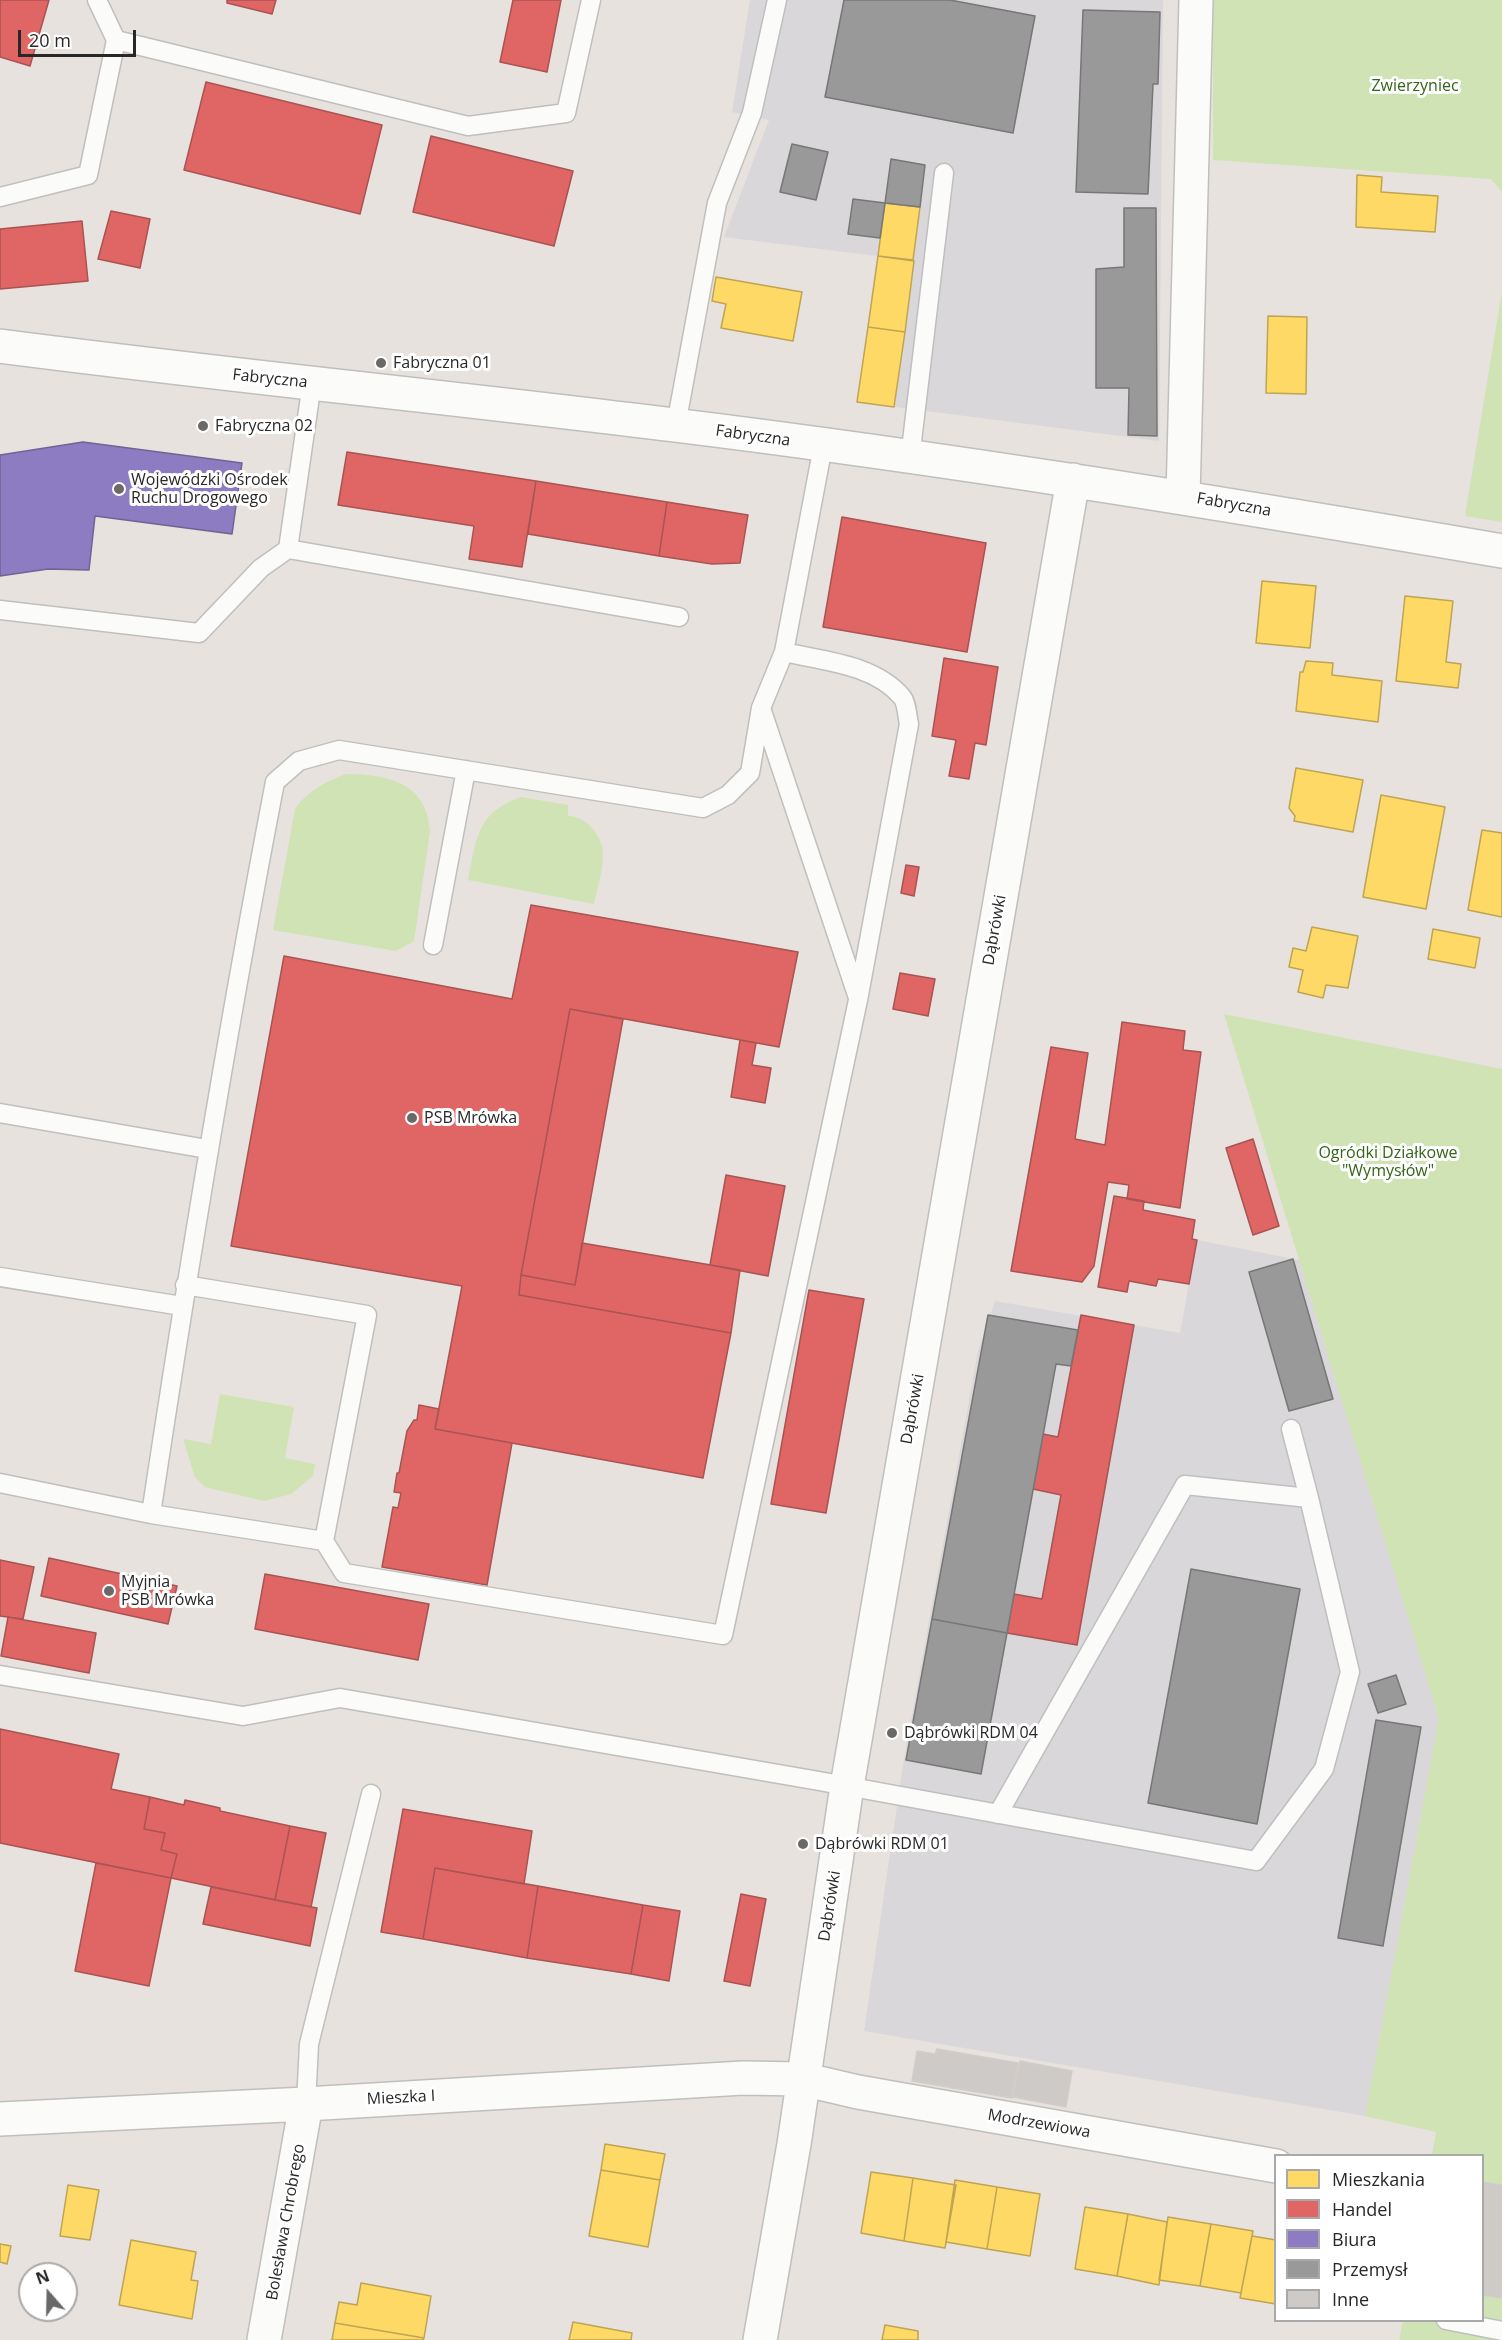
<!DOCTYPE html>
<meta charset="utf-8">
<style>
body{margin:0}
#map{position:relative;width:1502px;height:2340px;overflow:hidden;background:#e7e2dd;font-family:"Open Sans",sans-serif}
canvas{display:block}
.legend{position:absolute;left:1274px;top:2154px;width:210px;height:168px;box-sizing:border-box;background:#fff;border:2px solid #a9a9a9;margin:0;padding:8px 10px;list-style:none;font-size:18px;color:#282828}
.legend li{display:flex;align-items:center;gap:12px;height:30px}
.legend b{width:30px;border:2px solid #a9a9a9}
.north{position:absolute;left:18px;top:2262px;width:60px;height:60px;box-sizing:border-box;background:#fff;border:2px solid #a9a9a9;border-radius:50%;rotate:340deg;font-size:16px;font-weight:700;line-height:24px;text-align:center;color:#282828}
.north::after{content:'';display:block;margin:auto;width:21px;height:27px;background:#6b6967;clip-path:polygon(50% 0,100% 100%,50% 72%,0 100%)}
.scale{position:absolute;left:18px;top:30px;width:118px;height:27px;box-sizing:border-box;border:3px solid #282828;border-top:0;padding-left:8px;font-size:18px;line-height:21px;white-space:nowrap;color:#282828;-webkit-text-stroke:4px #fff;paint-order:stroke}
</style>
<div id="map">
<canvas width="1502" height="2340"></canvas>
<ul class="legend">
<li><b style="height:16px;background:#ffd966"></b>Mieszkania</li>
<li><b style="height:16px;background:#e06666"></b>Handel</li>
<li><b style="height:16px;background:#8e7cc3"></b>Biura</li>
<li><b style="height:16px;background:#999"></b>Przemysł</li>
<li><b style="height:16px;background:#cecac7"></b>Inne</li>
</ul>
<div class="north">N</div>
<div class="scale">20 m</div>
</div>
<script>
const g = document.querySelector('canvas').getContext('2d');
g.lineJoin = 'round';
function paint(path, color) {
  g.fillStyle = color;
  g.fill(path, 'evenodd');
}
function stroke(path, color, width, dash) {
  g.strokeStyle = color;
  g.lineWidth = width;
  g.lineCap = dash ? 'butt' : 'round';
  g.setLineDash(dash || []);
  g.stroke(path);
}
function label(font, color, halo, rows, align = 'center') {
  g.font = font + ' "Open Sans",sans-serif';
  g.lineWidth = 6;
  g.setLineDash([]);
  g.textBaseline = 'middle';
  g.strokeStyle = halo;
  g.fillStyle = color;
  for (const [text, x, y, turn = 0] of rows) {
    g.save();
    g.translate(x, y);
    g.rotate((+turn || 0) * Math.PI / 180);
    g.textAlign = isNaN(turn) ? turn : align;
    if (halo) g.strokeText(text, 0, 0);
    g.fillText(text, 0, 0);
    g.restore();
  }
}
paint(new Path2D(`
 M750 0H1163L1159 441 857 402 877 256 724 237 769 120 732 112Z
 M1197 1240 1299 1260 1439 1719 1365 2116 864 2031 903 1765 978 1351 995 1301 1180 1333Z`), '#d9d7d9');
paint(new Path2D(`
 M1213 0H1502V192L1491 179 1213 160Z
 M1502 291V522L1465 516Z
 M346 774C387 774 428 783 430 832L414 941 396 951 273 930 295 809C309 790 325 782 346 774Z
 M521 797 568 805V816C586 816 603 836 603 855 603 871 597 888 594 904L468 880C477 838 476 813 521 797Z
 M1224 1014 1502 1069V2340H1399L1403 2321 1482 2320V2156L1432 2155 1436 2132 1365 2116 1439 1719Z
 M220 1394 294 1407 285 1458 315 1464 313 1476 291 1494 264 1501 205 1487 195 1477 183 1439 211 1444Z`), '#cfe3b5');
const homes = new Path2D(`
 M1357 175 1382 177 1381 192 1438 196 1435 232 1356 227Z
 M885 203 920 207 913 260 878 256Z
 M878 256 914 261 905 332 868 327Z
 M716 277 802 292 793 341 721 328 726 304 712 301Z
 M1268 316 1307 317 1306 394 1266 393Z
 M868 327 905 332 894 407 857 402Z
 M1262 581 1316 586 1310 648 1256 643Z
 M1405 596 1453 601 1446 662 1461 664 1458 688 1396 681Z
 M1306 661 1333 663 1332 675 1382 681 1378 722 1296 711 1300 672H1303Z
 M1296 768 1363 780 1353 832 1294 821 1295 816 1289 808Z
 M1381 795 1445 807 1426 909 1363 897Z
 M1482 830 1502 833V917L1468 910Z
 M1312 927 1358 936 1348 988 1326 985 1323 998 1298 992 1303 970 1289 967 1293 948 1306 951Z
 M1433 929 1480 938 1475 968 1428 959Z
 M605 2144 665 2154 660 2180 601 2170Z
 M601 2170 660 2180 648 2247 589 2236Z
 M871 2172 913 2178 904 2241 861 2233Z
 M913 2178 956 2185 945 2248 904 2241Z
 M955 2180 997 2187 987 2249 946 2242Z
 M68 2185 99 2190 90 2240 60 2236Z
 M997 2187 1040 2194 1030 2256 987 2249Z
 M1085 2207 1128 2214 1117 2276 1075 2269Z
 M1128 2214 1167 2222 1159 2285 1117 2276Z
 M1168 2217 1211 2224 1200 2286 1159 2280Z
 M1211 2224 1253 2231 1241 2293 1200 2286Z
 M1252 2236 1276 2240V2304L1240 2298Z
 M131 2240 196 2252 191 2280 198 2281 192 2319 119 2305Z
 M0 2244 11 2246 7 2264 0 2262Z
 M361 2283 431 2296 424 2338 335 2323 339 2302 357 2305Z
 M573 2322 632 2333 631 2340H569Z
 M335 2323 424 2338 423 2340H332Z
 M885 2325 918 2331V2340H882Z`);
paint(homes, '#ffd966');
stroke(homes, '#bea453', 1.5);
const shops = new Path2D(`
 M0 0H49L30 66 0 57Z
 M227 0H276L272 14 227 3Z
 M513 0H561L547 72 500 62Z
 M206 82 382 125 360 214 184 170Z
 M431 136 573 171 554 246 413 212Z
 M111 211 150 219 140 268 98 259Z
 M82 221 88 281 0 289V229Z
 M347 452 536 481 522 567 469 559 474 526 338 505Z
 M536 481 667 502 659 556 528 534Z
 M667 502 748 515 740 563 712 564 659 556Z
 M842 517 986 543 967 652 823 627Z
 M944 658 998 667 986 745 975 743 969 779 949 776 956 740 932 736Z
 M906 865 919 867 914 896 901 893Z
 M531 905 798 952 779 1047 570 1009 521 1275 519 1295 731 1333 703 1478 435 1429 462 1286 231 1246 284 956 512 999Z
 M900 973 935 979 928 1016 893 1009Z
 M570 1009 623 1019 575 1285 521 1275Z
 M1122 1022 1185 1031 1183 1050 1201 1052 1180 1208 1127 1199 1129 1185 1108 1182 1094 1266 1082 1282 1011 1271 1051 1047 1088 1053 1075 1139 1105 1145Z
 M740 1040 756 1043 752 1065 771 1068 765 1103 731 1097Z
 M1253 1139 1279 1226 1253 1235 1226 1148Z
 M726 1175 785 1186 768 1276 710 1265Z
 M1114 1196 1144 1201 1143 1210 1195 1220 1192 1239 1197 1240 1189 1284 1158 1279 1156 1286 1129 1281 1127 1292 1098 1287Z
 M582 1243 740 1270 731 1333 519 1295 521 1275 575 1285Z
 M809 1290 864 1299 826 1513 771 1504Z
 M1081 1315 1134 1325 1077 1645 1007 1633 1014 1594 1042 1599 1061 1495 1033 1489 1043 1434 1058 1437Z
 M419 1405 439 1409 435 1429 512 1443 487 1585 382 1567 393 1507 398 1508 401 1493 394 1492 397 1473H399L407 1431 414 1420H417Z
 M49 1558 177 1586 168 1624 41 1596Z
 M0 1560 34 1567 23 1619 0 1616Z
 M265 1574 429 1604 418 1660 255 1629Z
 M8 1617 96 1633 89 1673 1 1656Z
 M0 1729 119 1754 111 1789 150 1797 144 1829 165 1833 161 1850 177 1854 171 1878 0 1843Z
 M150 1797 184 1805 185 1800 220 1808V1811L290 1826 275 1900 171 1878 177 1854 161 1850 165 1833 144 1829Z
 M403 1809 532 1831 524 1884 435 1868 423 1939 381 1932Z
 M290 1826 326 1833 311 1907 275 1900Z
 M96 1863 171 1878 149 1986 75 1971Z
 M435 1868 538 1886 527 1958 423 1939Z
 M538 1886 643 1905 631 1974 527 1958Z
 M211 1887 317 1908 310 1946 203 1924Z
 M741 1894 766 1899 750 1986 724 1981Z
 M643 1905 680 1911 669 1981 631 1974Z`);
paint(shops, '#e06666');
stroke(shops, '#a95353', 1.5);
const offices = new Path2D(`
 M83 442 242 463 232 534 95 516 89 570 48 569 0 576V455Z`);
paint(offices, '#8e7cc3');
stroke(offices, '#6f6394', 1.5);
const industry = new Path2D(`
 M844 0H950L1035 16 1013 133 825 97Z
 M1083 10 1160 12 1158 84H1153L1148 194 1076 192Z
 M792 144 828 152 816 200 780 192Z
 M891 159 925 165 920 207 885 203Z
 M853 199 885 203 880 238 848 234Z
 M1124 208H1156L1157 436 1128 435 1129 388H1096V269L1124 267Z
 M1293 1259 1333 1399 1289 1411 1249 1272Z
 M988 1315 1078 1330 1071 1366 1056 1364 1007 1633 932 1619Z
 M1191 1569 1300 1589 1257 1824 1148 1803Z
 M932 1619 1007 1633 981 1774 906 1760Z
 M1396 1675 1406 1704 1378 1713 1368 1684Z
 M1376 1720 1421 1727 1383 1946 1338 1938Z`);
paint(industry, '#999');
stroke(industry, '#777', 1.5);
const building = new Path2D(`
 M937 2049 1018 2063 1012 2098 912 2081 917 2051 935 2054Z
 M1020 2061 1072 2071 1066 2107 1013 2097Z
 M1482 2182 1502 2185V2298L1482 2295Z`);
paint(building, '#cecac7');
stroke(building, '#d2cdc9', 1.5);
const service = new Path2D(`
 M97 0 116 40
 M0 197 88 175 116 40 468 126 566 113 591 0
 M676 425 717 203 752 113 777 0
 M910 458 944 173
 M288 549 679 617
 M0 610 199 633 261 568 288 549 312 383
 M784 652C823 661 874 664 902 697 907 703 907 716 909 724L858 1000 723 1635 344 1573 324 1541 151 1514C188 1269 228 1026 275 782L299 761 339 750 703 808 728 795 750 773 761 708 784 652 823 446
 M762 711 858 998
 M433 945 466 770
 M0 1113 207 1149
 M0 1277 182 1306
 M185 1285 367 1315 324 1541
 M1291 1429 1309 1498
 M0 1483 151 1514
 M0 1675 243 1716 340 1698 819 1781 1256 1861 1324 1769 1350 1672 1309 1498 1185 1485 998 1814
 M306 2104 309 2044 371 1794
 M1446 2320 1502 2331`);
const minor = new Path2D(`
 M0 346C224 375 449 397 674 425 951 459 1227 504 1502 551
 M1183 497 1196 0
 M0 2119 306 2104 743 2078 802 2079 858 2092 1276 2166
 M264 2340 306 2104
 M760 2340 794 2144 847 1786 1073 480`);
stroke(service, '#c0bfbf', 21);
stroke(minor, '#c0bfbf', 36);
stroke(service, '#fbfbfa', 18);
stroke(minor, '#fbfbfa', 33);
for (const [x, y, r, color] of [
 [381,363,6,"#6b6967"],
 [203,426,6,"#6b6967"],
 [119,489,6,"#6b6967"],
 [412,1118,6,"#6b6967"],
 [109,1591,6,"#6b6967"],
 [892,1733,6,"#6b6967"],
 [803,1844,6,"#6b6967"]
]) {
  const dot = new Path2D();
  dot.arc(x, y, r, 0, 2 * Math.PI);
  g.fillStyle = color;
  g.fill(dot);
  stroke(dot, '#fff', 2);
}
label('16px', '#346519', '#fff', [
 ["Zwierzyniec",1415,86],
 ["Ogródki Działkowe",1388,1153],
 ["\"Wymysłów\"",1388,1171]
]);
label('16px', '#282828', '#fff', [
 ["Fabryczna 01",393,363],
 ["Fabryczna 02",215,426],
 ["Wojewódzki Ośrodek",131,480],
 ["Ruchu Drogowego",131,498],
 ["PSB Mrówka",424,1118],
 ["Myjnia",121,1582],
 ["PSB Mrówka",121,1600],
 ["Dąbrówki RDM 04",904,1733],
 ["Dąbrówki RDM 01",815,1844]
], 'left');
label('16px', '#282828', '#fff', [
 ["Fabryczna",270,379,6],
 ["Fabryczna",753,436,8],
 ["Fabryczna",1234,505,10],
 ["Dąbrówki",995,930,-80],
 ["Dąbrówki",913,1409,-80],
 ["Dąbrówki",830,1906,-81],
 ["Mieszka I",401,2098,-3],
 ["Modrzewiowa",1039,2124,10],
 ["Bolesława Chrobrego",286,2222,-80]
]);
</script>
